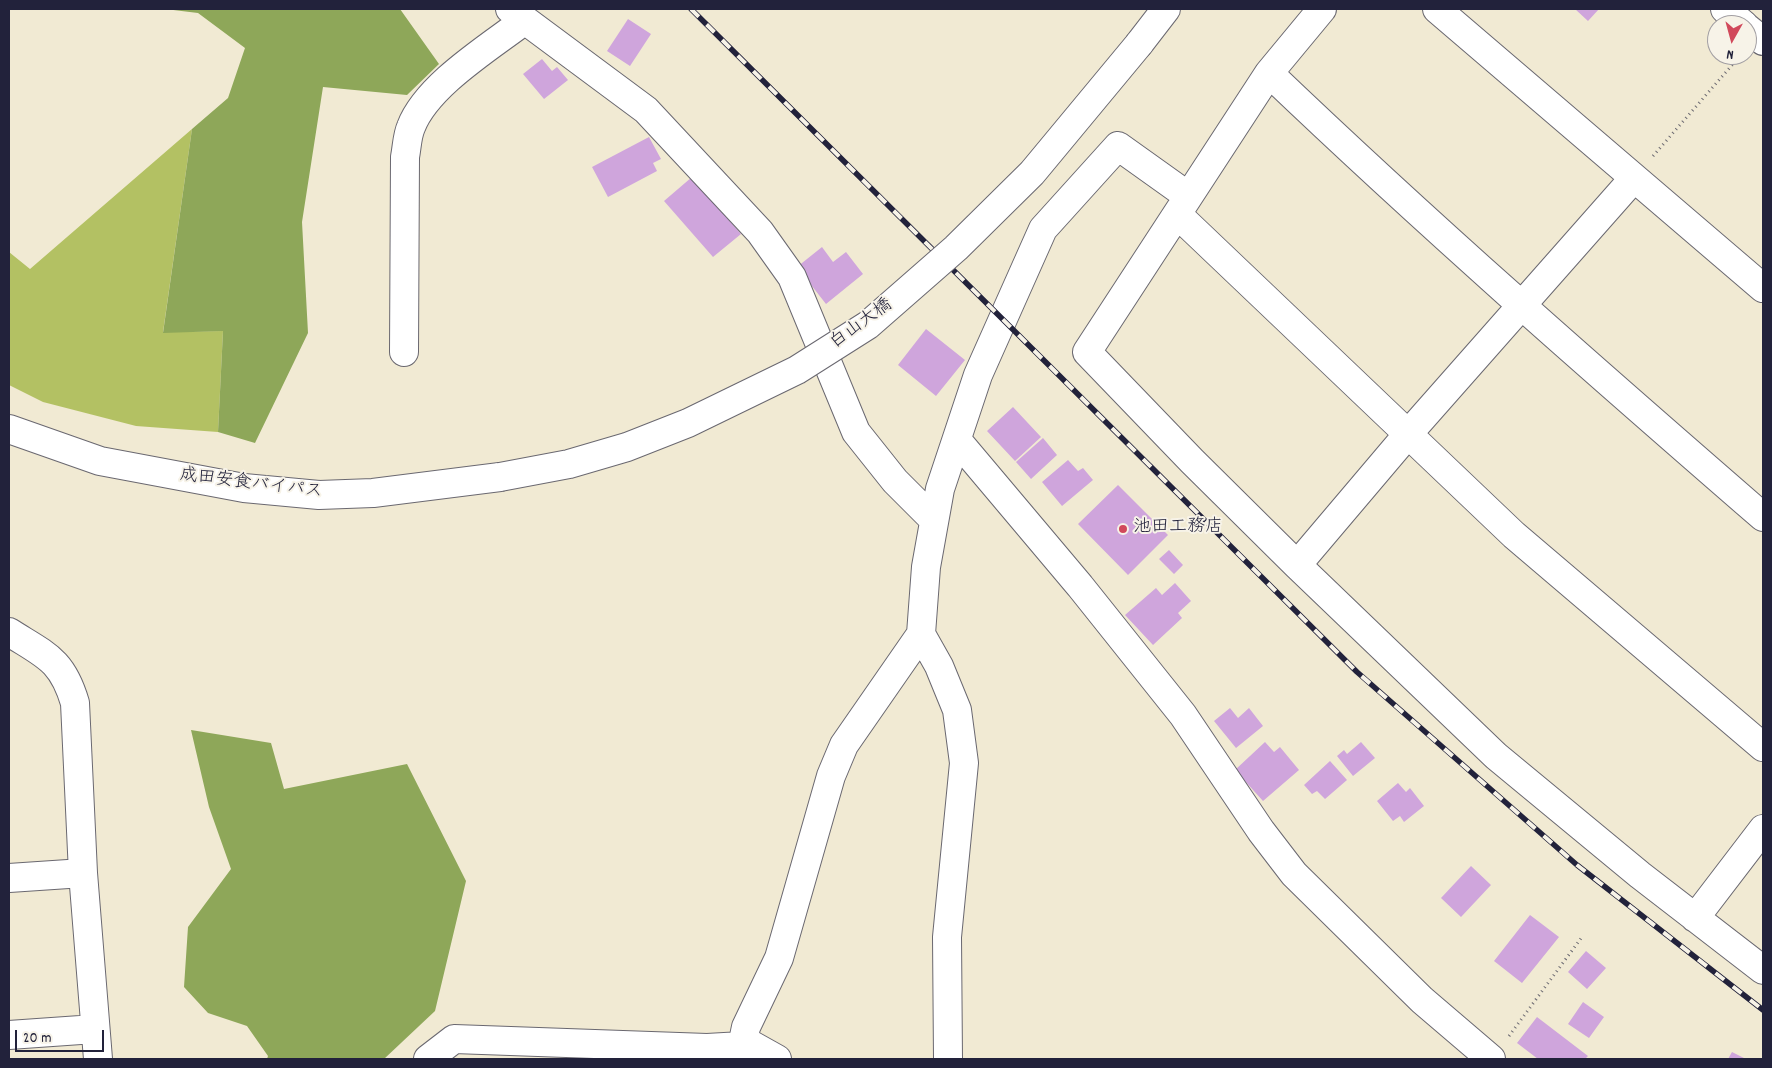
<!DOCTYPE html>
<meta charset="utf-8">
<style>
body{margin:0}
#map{position:relative;width:1772px;height:1068px;overflow:hidden;background:#f1ead3;font-family:Dekko,sans-serif}
canvas{display:block}
.frame{position:absolute;inset:0;border:10px solid #22223b;pointer-events:none}
.north{position:absolute;left:1707px;top:15px;width:50px;height:50px;box-sizing:border-box;background:#f7f3e8;border:1px solid #a29fa3;border-radius:50%;rotate:187deg;font-size:14px;font-weight:700;line-height:20px;text-align:center;color:#22223b}
.north::after{content:'';display:block;margin:auto;width:18px;height:22px;background:#d1495b;clip-path:polygon(50% 0,100% 100%,50% 72%,0 100%)}
.scale{position:absolute;left:15px;top:1030px;width:89px;height:22px;box-sizing:border-box;border:2px solid #22223b;border-top:0;padding-left:6px;font-size:15px;line-height:18px;white-space:nowrap;color:#22223b;-webkit-text-stroke:4px #f7f3e8;paint-order:stroke}
</style>
<div id="map">
<canvas width="1772" height="1068"></canvas>
<div class="frame"></div>
<div class="north">N</div>
<div class="scale">20 m</div>
</div>
<script>
const g = document.querySelector('canvas').getContext('2d');
g.lineJoin = 'round';
function paint(path, color) {
  g.fillStyle = color;
  g.fill(path, 'evenodd');
}
function stroke(path, color, width, dash) {
  g.strokeStyle = color;
  g.lineWidth = width;
  g.lineCap = dash ? 'butt' : 'round';
  g.setLineDash(dash || []);
  g.stroke(path);
}
function label(font, color, halo, rows, align = 'center') {
  g.font = font + ' Dekko,"Klee One",sans-serif';
  g.lineWidth = 4;
  g.setLineDash([]);
  g.textBaseline = 'middle';
  g.strokeStyle = halo;
  g.fillStyle = color;
  for (const [text, x, y, turn = 0] of rows) {
    g.save();
    g.translate(x, y);
    g.rotate((+turn || 0) * Math.PI / 180);
    g.textAlign = isNaN(turn) ? turn : align;
    if (halo) g.strokeText(text, 0, 0);
    g.fillText(text, 0, 0);
    g.restore();
  }
}
paint(new Path2D(`
 M192 129 163 332 223 331 218 432 136 426 43 402 9 385V252L30 269Z`), '#b3c163');
paint(new Path2D(`
 M165 9H400L439 64 407 95 323 87 302 222 308 333 255 443 218 432 223 331 163 333 192 129 228 98 245 48 198 13Z
 M191 730 271 743 284 789 407 764 466 881 435 1011 384 1059H267L268 1056 247 1026 208 1013 184 987 188 927 231 869 209 807Z`), '#8ea759');
paint(new Path2D(`
 M1575 9H1599L1588 21Z
 M628 19 651 34 630 66 607 51Z
 M542 59 552 71 557 67 568 80 544 99 523 74Z
 M649 137 661 159 653 163 657 171 608 197 592 167Z
 M692 177 741 234 713 257 664 201Z
 M822 247 833 262 846 252 863 274 826 304 797 267Z
 M926 329 965 360 936 396 898 365Z
 M1013 407 1041 437 1015 461 987 431Z
 M1043 438 1057 455 1031 479 1016 462Z
 M1068 460 1078 471 1083 468 1093 480 1062 506 1042 482Z
 M1118 485 1168 535 1128 575 1078 524Z
 M1169 550 1183 565 1174 574 1159 559Z
 M1175 583 1191 601 1178 613 1182 618 1153 645 1125 615 1156 588 1162 595Z
 M1230 708 1238 718 1249 708 1263 726 1236 748 1214 721Z
 M1265 742 1274 752 1280 747 1299 770 1263 801 1235 770Z
 M1361 742 1375 758 1353 776 1337 756 1344 750 1347 754Z
 M1330 761 1347 780 1325 799 1317 791 1312 794 1304 785Z
 M1398 783 1406 792 1410 788 1424 806 1404 822 1400 816 1393 821 1377 801Z
 M1471 866 1491 885 1461 917 1441 898Z
 M1530 915 1559 937 1522 983 1494 961Z
 M1586 951 1606 968 1587 989 1568 972Z
 M1583 1002 1604 1017 1589 1038 1568 1024Z
 M1537 1017 1588 1056 1585 1059H1538L1517 1043Z
 M1732 1052 1746 1059H1728Z`), '#cfa5dc');
const minor = new Path2D(`
 M510 9 646 110 760 232 792 277 856 432 895 481 934 520
 M1322 9 1269 73 1087 352 1192 461 1297 565 1496 756 1640 875 1763 970
 M1437 9 1763 288
 M1269 73C1429 226 1596 372 1763 517
 M1177 214 1514 535 1763 747
 M404 352 405 157C407 147 407 136 411 127 427 85 490 47 525 20
 M957 440 1080 586 1183 715 1261 831 1294 874 1422 1000 1491 1059
 M1297 565 1408 434 1634 178
 M9 632C45 655 62 659 75 703L83 873 98 1059
 M921 634 939 666 957 710 964 763 947 937 948 1059
 M9 878 83 873
 M1695 918 1763 829
 M9 1035 95 1029
 M743 1040 777 1059
 M428 1059 454 1039 707 1048 742 1046 746 1027 779 958 831 776 844 745 921 634 926 567 940 489 978 375 1043 229 1118 146 1188 196`);
const major = new Path2D(`
 M1725 9 1744 25
 M1747 28 1763 41
 M1139 44 1166 9
 M9 429 100 461 244 488 319 495 373 493 500 477`);
stroke(minor, '#6a6870', 30);
stroke(major, '#6a6870', 30);
stroke(new Path2D(`
 M1653 156 1739 57
 M1509 1036 1582 937`), '#6a6870', 3, [1, 4]);
stroke(minor, '#fff', 28);
stroke(major, '#fff', 28);
const rail = new Path2D(`
 M691 9 1357 672 1577 865 1763 1010`);
stroke(rail, '#22223b', 5.5);
stroke(rail, '#f7f3e8', 4, [11]);
const majorBridge = new Path2D(`
 M500 477 569 464 627 447 688 423 797 370 868 325 956 248 1032 173 1139 44`);
stroke(majorBridge, '#6a6870', 30, []);
stroke(majorBridge, '#fff', 28);
for (const [x, y, r, color] of [
 [1123,529,5,"#d1495b"]
]) {
  const dot = new Path2D();
  dot.arc(x, y, r, 0, 2 * Math.PI);
  g.fillStyle = color;
  g.fill(dot);
  stroke(dot, '#f7f3e8', 2);
}
label('18px', '#22223b', '#f7f3e8', [
 ["白山大橋",862,325,-36],
 ["成田安食バイパス",251,485,7]
]);
label('18px', '#22223b', '#f7f3e8', [
 ["池田工務店",1133,529]
], 'left');
</script>
